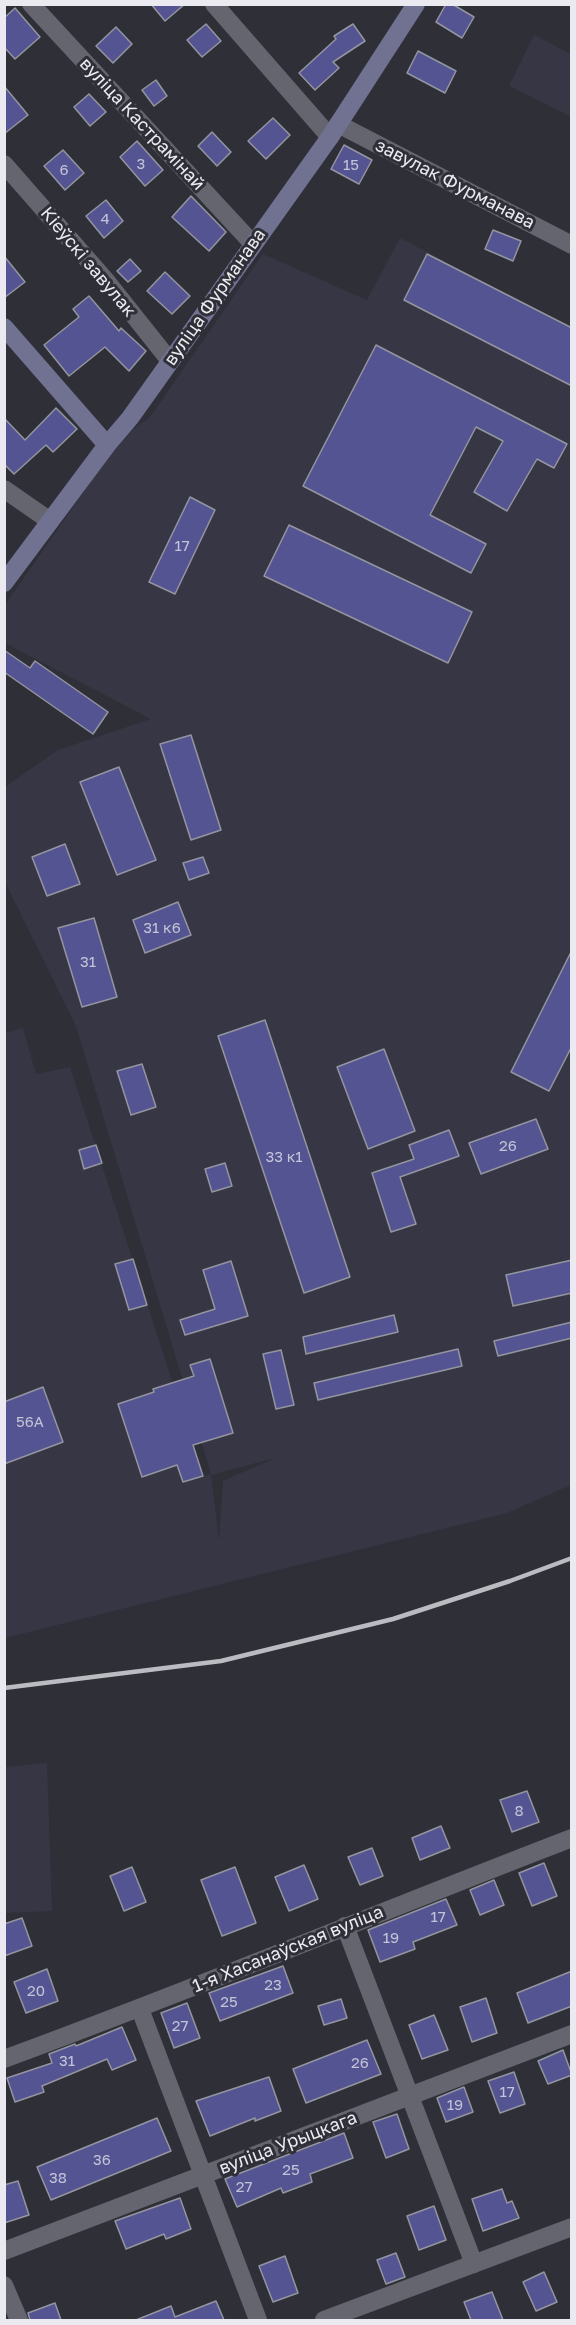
<!DOCTYPE html>
<meta charset="utf-8">
<style>
body{margin:0}
#map{position:relative;width:576px;height:2325px;overflow:hidden;background:#2e2f37;font-family:"Golos Text",sans-serif}
canvas{display:block}
.frame{position:absolute;inset:0;border:6px solid #eaeaf0;pointer-events:none}
</style>
<div id="map">
<canvas width="576" height="2325"></canvas>
<div class="frame"></div>
</div>
<script>
const g = document.querySelector('canvas').getContext('2d');
g.lineJoin = 'round';
function paint(path, color) {
  g.fillStyle = color;
  g.fill(path, 'evenodd');
}
function stroke(path, color, width, dash) {
  g.strokeStyle = color;
  g.lineWidth = width;
  g.lineCap = dash ? 'butt' : 'round';
  g.setLineDash(dash || []);
  g.stroke(path);
}
function label(font, color, halo, rows, align = 'center') {
  g.font = font + ' "Golos Text",sans-serif';
  g.lineWidth = 6;
  g.setLineDash([]);
  g.textBaseline = 'middle';
  g.strokeStyle = halo;
  g.fillStyle = color;
  for (const [text, x, y, turn = 0] of rows) {
    g.save();
    g.translate(x, y);
    g.rotate((+turn || 0) * Math.PI / 180);
    g.textAlign = isNaN(turn) ? turn : align;
    if (halo) g.strokeText(text, 0, 0);
    g.fillText(text, 0, 0);
    g.restore();
  }
}
paint(new Path2D(`
 M534 35 571 54V117L509 86Z
 M400 238 571 327V1485L507 1513 5 1638V1033L23 1028 36 1074 70 1067 203 1476 211 1474 76 1026 5 882V787L58 750 151 719 5 643V605L121 438 150 417 263 254 367 300ZM275 1458 223 1481 219 1540 211 1475Z
 M47 1763 52 1911 5 1913V1767Z`), '#363645');
const building = new Path2D(`
 M151 4H185L165 21Z
 M446 4H452L474 17 462 38 436 22Z
 M15 8 40 37 15 59 4 47V18Z
 M206 24 221 41 202 57 187 40Z
 M353 24 365 41 333 62 339 68 315 90 299 73 336 39 334 36Z
 M116 27 132 44 113 63 96 46Z
 M418 51 456 71 445 93 407 73Z
 M156 80 167 96 154 106 142 90Z
 M4 86 28 115 4 134Z
 M89 94 106 112 90 126 74 107Z
 M273 118 290 135 266 159 248 141Z
 M212 132 231 152 217 166 198 146Z
 M137 141 163 170 145 186 120 157Z
 M344 145 372 160 359 184 331 169Z
 M63 150 84 173 65 190 44 166Z
 M191 196 226 232 209 251 172 217Z
 M106 200 123 221 104 238 86 216Z
 M493 230 521 241 513 261 485 249Z
 M427 254 572 328V386L404 300Z
 M4 256 25 282 4 298Z
 M130 259 141 271 128 282 117 271Z
 M165 272 190 296 172 314 147 291Z
 M89 296 119 331 121 328 146 351 129 371 105 347 69 376 44 345 79 317 73 309Z
 M376 345 567 444 554 468 537 459 507 511 474 492 503 441 476 427 430 515 486 544 471 573 303 486Z
 M56 408 77 429 53 452 46 445 14 474 4 464V418L25 440Z
 M190 497 215 510 175 594 149 582Z
 M289 525 472 612 448 663 264 576Z
 M4 650 30 668 35 661 108 712 93 734 4 672Z
 M191 735 221 830 191 840 160 744Z
 M119 767 156 860 117 875 80 782Z
 M65 844 80 884 47 896 32 857Z
 M203 857 209 873 189 880 183 863Z
 M178 902 191 935 145 953 133 920Z
 M94 918 117 997 82 1007 58 928Z
 M572 950V1046L549 1091 511 1072Z
 M265 1020 350 1277 304 1293 218 1036Z
 M384 1049 415 1131 368 1149 337 1067Z
 M142 1064 156 1107 131 1115 117 1071Z
 M536 1119 548 1149 481 1174 469 1143Z
 M449 1130 459 1156 400 1177 416 1224 391 1232 372 1173 414 1159 409 1145Z
 M96 1145 102 1163 84 1169 79 1150Z
 M225 1163 232 1186 212 1192 205 1169Z
 M133 1259 147 1305 129 1310 115 1264Z
 M572 1260V1293L513 1306 506 1275Z
 M231 1261 248 1316 185 1335 180 1320 215 1309 203 1270Z
 M394 1315 398 1332 306 1354 303 1337Z
 M572 1322V1338L498 1356 494 1341Z
 M458 1349 462 1366 318 1400 314 1383Z
 M281 1350 294 1405 276 1409 263 1354Z
 M210 1359 233 1433 193 1445 203 1476 183 1482 177 1465 142 1477 118 1404 154 1392 153 1389 194 1376 190 1365Z
 M43 1387 63 1442 4 1464V1402Z
 M527 1791 539 1822 512 1832 500 1800Z
 M441 1826 450 1848 420 1860 412 1838Z
 M372 1848 383 1876 360 1885 348 1857Z
 M544 1863 557 1896 532 1906 519 1873Z
 M304 1865 318 1899 289 1911 275 1877Z
 M132 1867 146 1902 124 1911 110 1876Z
 M235 1867 256 1923 222 1936 201 1880Z
 M494 1880 504 1905 480 1915 470 1890Z
 M446 1899 457 1925 413 1942 415 1949 380 1962 368 1930Z
 M22 1918 32 1946 4 1956V1924Z
 M283 1966 293 1993 220 2021 209 1993Z
 M47 1969 58 2001 26 2013 14 1982Z
 M572 1971V2006L528 2023 517 1993Z
 M486 1998 497 2033 472 2042 460 2007Z
 M341 1999 347 2018 324 2025 318 2006Z
 M187 2003 200 2038 174 2048 161 2013Z
 M434 2015 448 2050 422 2059 409 2025Z
 M122 2027 136 2060 112 2070 107 2059 42 2086 44 2092 15 2102 7 2078 52 2063 49 2054 75 2044 76 2046Z
 M367 2040 381 2074 306 2103 293 2069Z
 M563 2050 572 2075 548 2084 538 2061Z
 M514 2072 525 2104 500 2113 488 2081Z
 M269 2077 281 2111 255 2121V2118L210 2136 196 2101Z
 M464 2087 473 2112 446 2122 437 2098Z
 M397 2114 409 2149 386 2158 373 2122Z
 M157 2118 171 2151 51 2200 37 2167Z
 M344 2133 353 2158 310 2174 312 2182 283 2193 281 2188 237 2207 225 2179Z
 M18 2181 29 2215 4 2223V2185Z
 M502 2189 507 2203 512 2201 519 2218 483 2231 472 2199Z
 M180 2198 191 2229 166 2239 164 2234 126 2249 115 2221Z
 M434 2206 446 2240 419 2250 407 2216Z
 M396 2253 405 2277 386 2284 377 2260Z
 M285 2256 298 2293 273 2302 259 2266Z
 M544 2272 557 2302 536 2311 523 2282Z
 M492 2292 503 2320H471L464 2302Z
 M216 2301 224 2320H136L171 2306 175 2317Z
 M55 2303 61 2320H30L28 2313Z`);
paint(building, '#545492');
stroke(building, '#94959f', 1.5);
stroke(new Path2D(`
 M31 4 253 244
 M214 4 330 137
 M338 124 572 245
 M4 164 108 283 170 361
 M4 489 50 521
 M345 1926 474 2264
 M140 2009 258 2320
 M4 2059C195 1989 382 1911 572 1838
 M4 2251 572 2034
 M4 2285 19 2320
 M324 2320 572 2227`), '#64656e', 18);
stroke(new Path2D(`
 M4 327 107 445
 M4 583 107 445 130 418 330 137 416 4`), '#717292', 18);
stroke(new Path2D(`
 M4 1688 221 1661 393 1619 510 1581 572 1558`), '#bbbcc2', 4.5);
label('15px', '#c4c4d8', null, [
 ["3",141,164],
 ["15",351,165],
 ["6",64,170],
 ["4",105,219],
 ["17",182,546],
 ["31 к6",162,928],
 ["31",88,962],
 ["26",508,1146],
 ["33 к1",284,1157],
 ["56А",30,1422],
 ["8",519,1811],
 ["17",438,1917],
 ["19",391,1938],
 ["23",273,1985],
 ["20",36,1991],
 ["25",229,2002],
 ["27",180,2026],
 ["31",67,2061],
 ["26",360,2063],
 ["17",507,2092],
 ["19",455,2105],
 ["36",102,2160],
 ["25",291,2170],
 ["38",58,2178],
 ["27",244,2187]
]);
label('18px', '#eaeaf0', '#2e2f37', [
 ["вуліца Кастрамінай",142,124,47],
 ["завулак Фурманава",455,184,27],
 ["Кіеўскі завулак",88,262,50],
 ["вуліца Фурманава",215,297,-55],
 ["1-я Хасанаўская вуліца",288,1949,-22],
 ["вуліца Урыцкага",288,2143,-21]
]);
</script>
